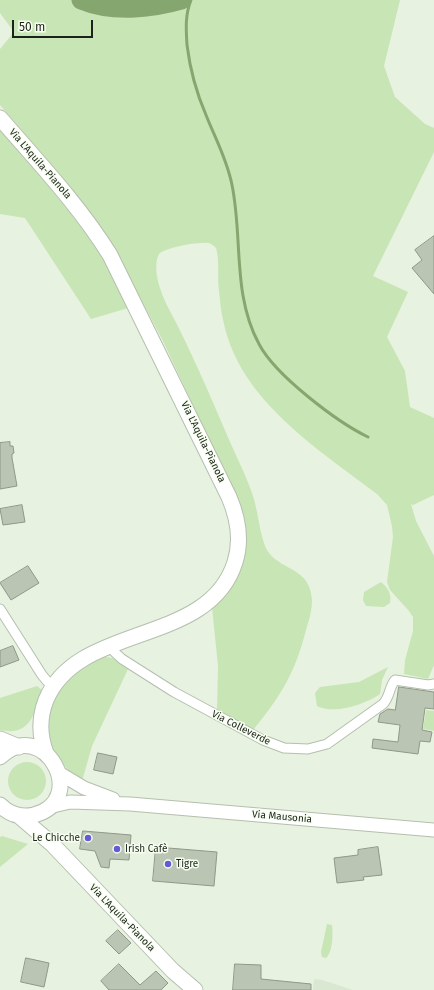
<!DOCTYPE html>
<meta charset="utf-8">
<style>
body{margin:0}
#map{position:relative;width:434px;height:990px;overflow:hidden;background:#e7f2e0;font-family:"Fira Sans",sans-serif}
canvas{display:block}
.scale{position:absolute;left:12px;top:20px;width:81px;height:18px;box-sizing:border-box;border:2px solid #1d211b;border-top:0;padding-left:5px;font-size:12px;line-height:14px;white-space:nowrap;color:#1d211b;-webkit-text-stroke:3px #f6fef0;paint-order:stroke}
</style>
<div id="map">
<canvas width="434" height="990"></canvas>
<div class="scale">50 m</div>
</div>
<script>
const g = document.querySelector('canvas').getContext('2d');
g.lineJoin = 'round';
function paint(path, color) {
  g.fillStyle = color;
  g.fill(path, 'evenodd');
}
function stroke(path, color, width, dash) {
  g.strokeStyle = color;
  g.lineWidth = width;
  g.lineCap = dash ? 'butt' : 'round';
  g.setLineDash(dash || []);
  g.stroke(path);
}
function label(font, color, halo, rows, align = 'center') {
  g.font = font + ' "Fira Sans",sans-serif';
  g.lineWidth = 3;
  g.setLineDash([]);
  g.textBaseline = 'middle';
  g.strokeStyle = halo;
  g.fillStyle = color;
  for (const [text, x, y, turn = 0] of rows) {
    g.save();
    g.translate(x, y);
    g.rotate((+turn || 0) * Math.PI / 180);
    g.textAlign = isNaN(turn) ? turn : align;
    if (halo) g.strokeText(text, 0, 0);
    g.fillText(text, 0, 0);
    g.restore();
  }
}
paint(new Path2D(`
 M314 979 322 980 353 990H313Z`), '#d9e8d0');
paint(new Path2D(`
 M0 0H400L384 66 395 97 425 124 434 128V152L373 276 408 292 387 337 405 371 410 407 434 418V495L413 505 411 504 416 521 434 556V665L428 679 404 674 405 660 413 631V617L409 611 390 590 387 582 393 537 392 526 387 505 377 494C318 449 241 401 224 324 221 313 220 301 219 291 217 277 220 262 216 248 214 246 212 244 209 243 198 242 167 247 159 254 151 270 162 296 170 311 191 351 209 393 227 435 235 454 245 473 252 493 258 510 259 530 265 546 276 572 310 564 312 600 312 611 309 620 306 630 295 673 281 696 253 730L217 711 218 666 212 607 228 591 241 564 233 490 162 339 111 243 75 193 0 105V49L14 32 0 13Z
 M0 126 84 230 104 259 128 308 91 319 25 218 0 214Z
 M381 582C388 588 392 594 390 603L384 607 366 606 363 600 364 592Z
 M102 656 112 658 129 667 92 746 82 781 67 769 50 746 47 714 66 678Z
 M388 667 382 680 380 694C366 704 334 715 317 706L315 693 320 687 359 682Z
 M37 686 42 690C35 712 31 737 0 730V698Z
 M426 710 434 711V731L423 729Z
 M8 781a19 19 0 1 1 38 0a19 19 0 1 1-38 0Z
 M2 836 28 844 0 867V837Z
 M327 924 332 925C333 934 333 952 326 958L322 957 321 952Z`), '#c8e5b5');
stroke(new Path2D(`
 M191 0C185 15 186 29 187 45 190 69 196 92 206 115 215 138 227 159 232 185 243 238 232 294 259 344 275 375 337 422 368 437`), '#86a670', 3);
stroke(new Path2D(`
 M81 0C112 13 151 9 182 0`), '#86a670', 19);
const building = new Path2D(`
 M434 236V294L412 268 422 260 415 250Z
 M10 442V446H13L14 453 12 454V458L17 486 0 489V443Z
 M22 505 25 522 3 525 0 509Z
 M28 566 39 583 11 600 0 583Z
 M13 646 19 660 0 667V651Z
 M399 687 434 692V709L425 708 422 730 432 732 430 742 420 741 418 754 372 748 373 739 398 742 400 725 378 722 380 714 388 709 395 710Z
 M98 753 117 757 113 774 94 770Z
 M83 831 131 835 129 860 110 859 109 868 101 867 95 851 80 849Z
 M156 847 217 852 214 886 153 881Z
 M378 847 382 875 363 877 364 880 337 883 334 858 358 855V850Z
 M118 930 131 943 119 954 106 941Z
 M26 958 49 963 44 987 21 982Z
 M119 964 140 985 156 971 168 983 161 990H109L101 981Z
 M235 964 261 965V979L311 984V990H233Z`);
paint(building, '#bbc5b4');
stroke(building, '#8f9888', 1);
const minor = new Path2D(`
 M0 609 42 675 52 687
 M109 647 122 659 174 692 263 740 284 748 308 749 327 744 383 704C390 697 389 687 395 680L428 685 434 684`);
const secondary = new Path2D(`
 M59 773 84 788 113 799
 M49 807 70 802 130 804 434 830`);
const primary = new Path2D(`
 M0 118C38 162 79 205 110 255L229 497C238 518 242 540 235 562 209 647 78 622 46 700 39 718 39 735 46 753
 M0 739 19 747
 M0 757C43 715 91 800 34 815 21 818 9 814 0 805
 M18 815 52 844 173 971 195 990`);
stroke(minor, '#b5bfae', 11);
stroke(secondary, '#b5bfae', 15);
stroke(primary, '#b5bfae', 17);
stroke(minor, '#fff', 9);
stroke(secondary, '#fff', 13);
stroke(primary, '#fff', 15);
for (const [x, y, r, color] of [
 [88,838,4,"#655ad3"],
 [117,849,4,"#655ad3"],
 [168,864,4,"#655ad3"]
]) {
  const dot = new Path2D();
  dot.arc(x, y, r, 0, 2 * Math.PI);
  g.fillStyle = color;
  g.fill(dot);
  stroke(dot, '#f6fef0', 1.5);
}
label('10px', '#1d211b', '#f6fef0', [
 ["Via L'Aquila-Pianola",40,164,49],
 ["Via L'Aquila-Pianola",203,442,64],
 ["Via Colleverde",241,728,27],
 ["Via Mausonia",282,817,5],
 ["Via L'Aquila-Pianola",122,918,46]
]);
label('10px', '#1d211b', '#f6fef0', [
 ["Le Chicche",80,838,"right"],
 ["Irish Cafè",125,849],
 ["Tigre",176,864]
], 'left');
</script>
